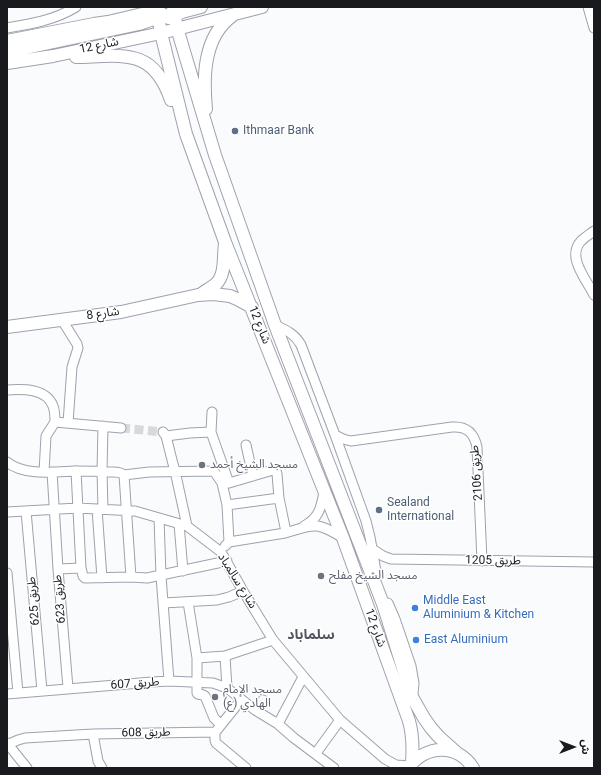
<!DOCTYPE html>
<meta charset="utf-8">
<style>
body{margin:0}
#map{position:relative;width:601px;height:775px;overflow:hidden;background:#fafbfd;font-family:Roboto,"Noto Sans Arabic",sans-serif}
canvas{display:block}
.frame{position:absolute;inset:0;border:8px solid #181a1e;pointer-events:none}
.north{position:absolute;left:553px;top:727px;width:40px;height:40px;-webkit-text-stroke:3px #fff;paint-order:stroke;rotate:90deg;font-size:11px;font-weight:700;line-height:16px;text-align:center;color:#181a1e}
.north::after{content:'';display:block;margin:auto;width:14px;height:18px;background:#181a1e;clip-path:polygon(50% 0,100% 100%,50% 72%,0 100%)}
</style>
<div id="map">
<canvas width="601" height="775"></canvas>
<div class="frame"></div>
<div class="north">ش</div>
</div>
<script>
const g = document.querySelector('canvas').getContext('2d');
g.lineJoin = 'round';
function stroke(path, color, width, dash) {
  g.strokeStyle = color;
  g.lineWidth = width;
  g.lineCap = dash ? 'butt' : 'round';
  g.setLineDash(dash || []);
  g.stroke(path);
}
function label(font, color, halo, rows, align = 'center') {
  g.font = font + ' Roboto,"Noto Sans Arabic",sans-serif';
  g.lineWidth = 3;
  g.setLineDash([]);
  g.textBaseline = 'middle';
  g.strokeStyle = halo;
  g.fillStyle = color;
  for (const [text, x, y, turn = 0] of rows) {
    g.save();
    g.translate(x, y);
    g.rotate((+turn || 0) * Math.PI / 180);
    g.textAlign = isNaN(turn) ? turn : align;
    if (halo) g.strokeText(text, 0, 0);
    g.fillText(text, 0, 0);
    g.restore();
  }
}
stroke(new Path2D(`
 M121 428 163 432`), '#d8d9dc', 9, [9, 4.5]);
const street = new Path2D(`
 M588 7 594 28
 M7 28C31 24 55 20 76 7
 M594 231C590 234 585 237 581 241 566 257 587 280 594 295
 M62 320 77 344 78 348 72 367 68 423
 M275 325C286 330 295 334 301 345L335 435 366 521 370 537 377 577
 M7 390C23 389 46 388 53 406 55 411 55 416 55 422L121 428
 M212 412 211 432 229 483
 M163 432 166 436 172 460 175 471 187 526
 M335 435 343 439 351 441 452 427C467 426 474 433 477 447L482 561
 M166 436 190 433 211 432
 M246 445 253 476
 M7 462C24 476 54 472 74 471 86 471 98 471 109 472 114 472 120 471 124 475
 M76 471 81 568 83 576 85 578 131 577 147 578 227 561
 M44 472 46 436 55 422
 M52 472 58 569 68 688
 M124 475 149 472 214 471 222 483 227 505 229 542
 M124 475 131 577
 M222 483H229L273 470 276 471 277 474 279 498 286 532
 M227 505 279 498
 M97 509 102 578
 M103 509 102 471 103 426
 M26 511 42 691
 M7 512 78 508 135 511 187 526 221 552 243 591 273 640 340 720 385 759 396 765 409 766
 M159 518 161 576 169 681
 M179 524 183 571
 M304 526C319 518 321 508 324 492
 M225 546 229 542C248 539 266 536 285 533 296 530 306 525 318 526 328 528 335 533 343 538
 M371 548 383 556 391 559 594 562
 M58 569 81 568
 M7 573 18 693
 M188 602 197 658V693L198 694 203 695 205 696 214 718 221 725
 M163 603 217 600 229 597 243 591
 M388 603 395 619 411 666 414 683 413 694
 M225 656 227 688
 M197 658 225 656 273 640
 M7 694 152 682 169 681 213 683 227 688 255 710 278 724 294 738 334 768
 M255 710 263 700
 M278 724 303 677
 M217 730 241 700
 M215 732V740L216 743 246 768
 M93 734 98 761 102 768
 M7 743 27 768
 M9 744 18 740 25 738 93 734 215 732
 M316 753 340 720`);
const secondary = new Path2D(`
 M173 7 177 28 215 155 275 325 383 604 412 697 424 718 431 728 439 737 457 753
 M157 10 161 33 186 134 225 242 343 538 409 721C413 735 413 749 412 763
 M169 18 182 12 201 7
 M7 41 94 24 108 22 159 10
 M7 52 139 24 165 15
 M76 57C123 56 153 47 171 100
 M7 63 53 56 161 33 262 7
 M206 109C203 78 203 37 232 16
 M200 295C205 291 211 288 216 284 226 274 223 257 225 244
 M7 327 121 312 198 295 213 294 230 296 237 299 252 307
 M409 767C426 745 457 743 473 768`);
stroke(street, '#9da2ad', 11);
stroke(secondary, '#9da2ad', 14);
stroke(street, '#fff', 9);
stroke(secondary, '#fff', 12);
for (const [x, y, r, color] of [
 [235,131,4,"#5c6f8a"],
 [202,465,4,"#6b7280"],
 [379,510,4,"#5c6f8a"],
 [321,576,4,"#6b7280"],
 [415,608,4,"#3f7fe0"],
 [416,640,4,"#3f7fe0"],
 [215,697,4,"#6b7280"]
]) {
  const dot = new Path2D();
  dot.arc(x, y, r, 0, 2 * Math.PI);
  g.fillStyle = color;
  g.fill(dot);
  stroke(dot, '#fff', 1.5);
}
label('12px', '#181a1e', '#fff', [
 ["شارع 12",99,46,-12],
 ["شارع 8",103,314,-8],
 ["شارع 12",259,325,68],
 ["طريق 2106",477,473,-94],
 ["طريق 1205",493,561,1],
 ["شارع سالمباد",237,581,58],
 ["طريق 623",60,599,-95],
 ["طريق 625",34,601,-95],
 ["شارع 12",375,628,70],
 ["طريق 607",135,684,-4],
 ["طريق 608",146,733,-1]
]);
label('12px', '#4e5e75', '#fff', [
 ["Ithmaar Bank",243,131],
 ["Sealand",387,503],
 ["International",387,517]
], 'left');
label('12px', '#5b616d', '#fff', [
 ["مسجد الشيخ أحمد",210,465],
 ["مسجد الشيخ مفلح",329,576],
 ["مسجد الإمام",223,690],
 ["الهادي (ع)",223,704]
], 'left');
label('12px', '#366cbe', '#fff', [
 ["Middle East",423,601],
 ["Aluminium & Kitchen",423,615],
 ["East Aluminium",424,640]
], 'left');
label('bold 14px', '#51565f', '#fff', [
 ["سلماباد",311,635]
]);
</script>
